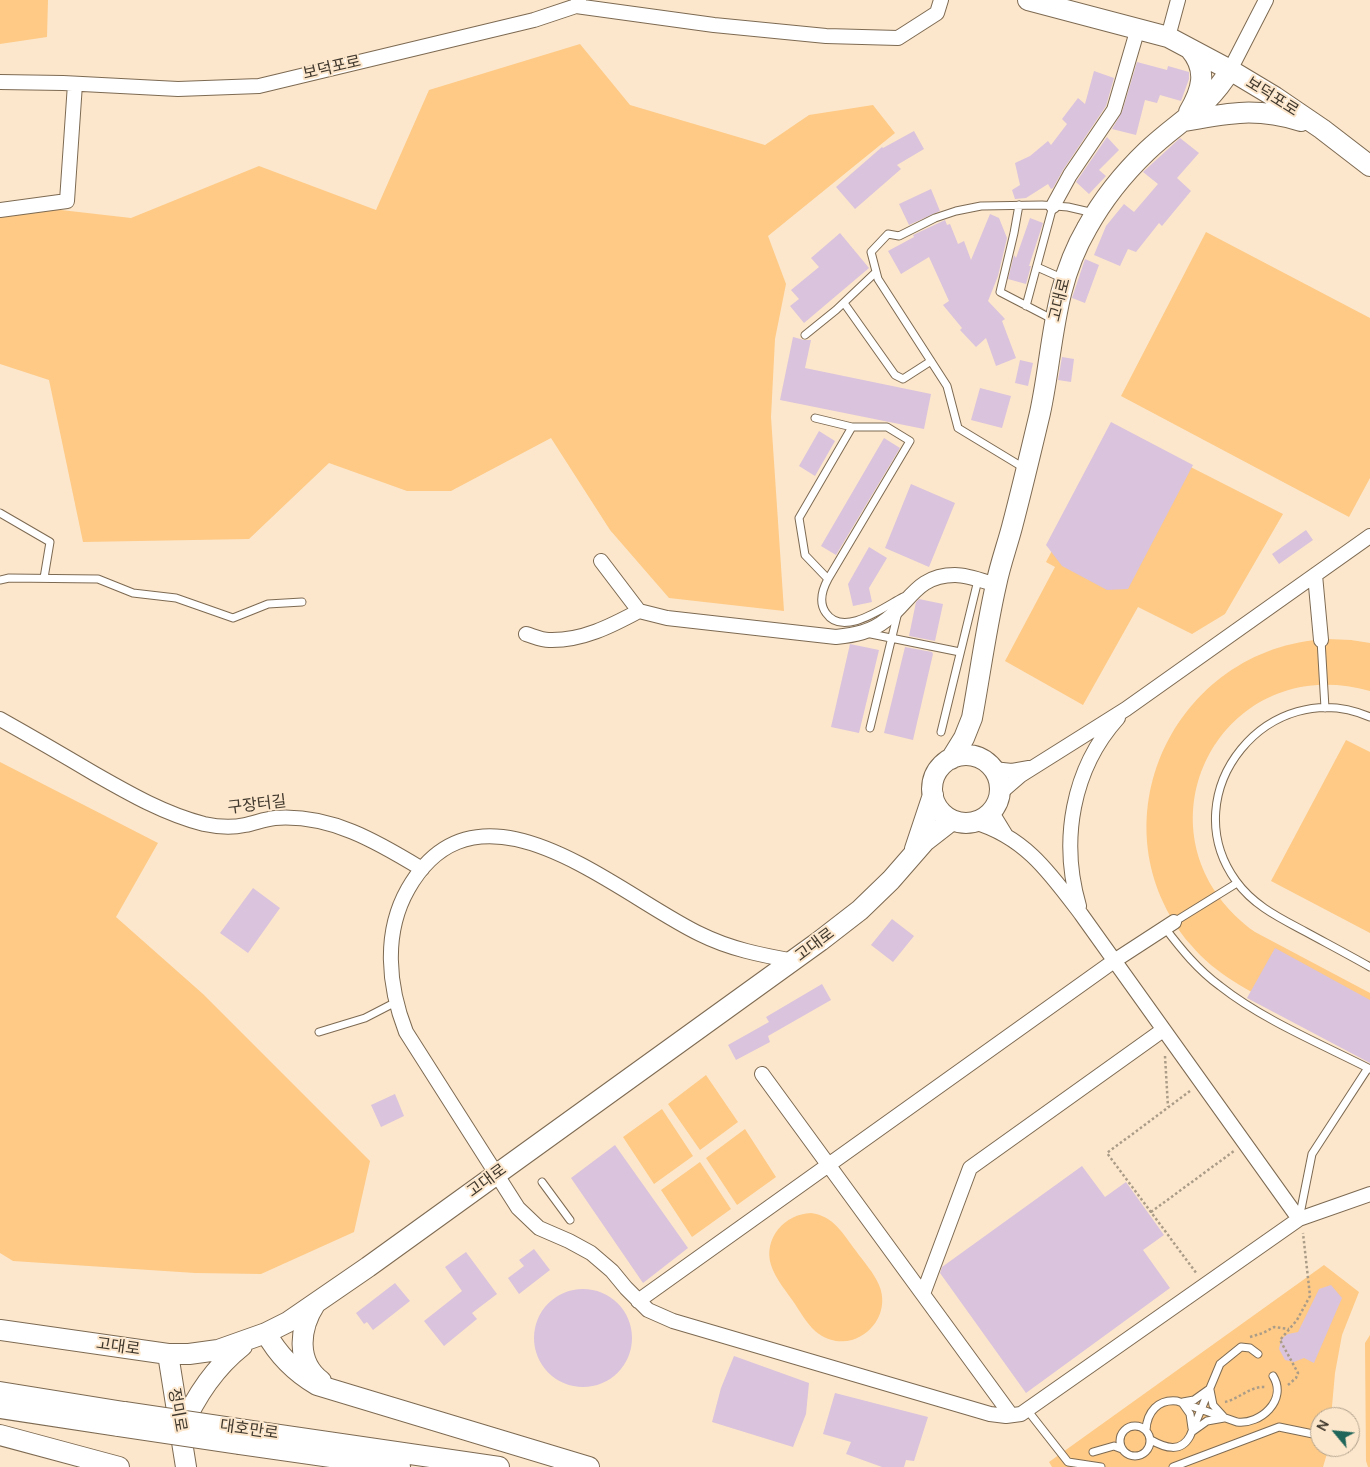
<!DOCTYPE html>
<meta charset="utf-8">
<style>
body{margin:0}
#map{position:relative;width:1370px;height:1467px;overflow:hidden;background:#fce7cc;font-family:Manrope,sans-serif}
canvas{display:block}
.north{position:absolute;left:1310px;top:1407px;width:50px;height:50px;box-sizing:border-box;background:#fce7cc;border:1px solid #b1a18c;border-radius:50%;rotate:298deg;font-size:14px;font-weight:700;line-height:20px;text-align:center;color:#40382d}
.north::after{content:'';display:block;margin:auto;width:18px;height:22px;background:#1f6559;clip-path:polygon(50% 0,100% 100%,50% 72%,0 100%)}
</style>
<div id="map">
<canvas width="1370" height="1467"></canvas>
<div class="north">N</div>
</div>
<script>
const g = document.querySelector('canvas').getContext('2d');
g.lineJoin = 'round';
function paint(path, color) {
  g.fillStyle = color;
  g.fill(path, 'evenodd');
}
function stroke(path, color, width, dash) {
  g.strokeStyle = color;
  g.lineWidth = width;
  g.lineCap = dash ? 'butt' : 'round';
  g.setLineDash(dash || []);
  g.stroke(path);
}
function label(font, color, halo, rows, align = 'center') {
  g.font = font + ' Manrope,"Noto Sans KR",sans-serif';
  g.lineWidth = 4;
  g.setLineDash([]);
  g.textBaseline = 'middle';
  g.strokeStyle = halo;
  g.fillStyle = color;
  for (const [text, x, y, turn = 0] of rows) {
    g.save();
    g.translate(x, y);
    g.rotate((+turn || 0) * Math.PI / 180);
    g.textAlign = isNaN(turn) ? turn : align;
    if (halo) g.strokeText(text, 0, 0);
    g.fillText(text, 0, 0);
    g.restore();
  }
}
paint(new Path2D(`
 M0 0H48L47 37 0 44Z
 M580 44 630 105 765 145 809 115 873 105 895 133 768 236 786 284 775 339 771 417 784 611 669 598 610 530 551 438 451 491H407L329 463 249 539 83 542 49 380 0 364V203L131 218 259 166 376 210 429 90Z
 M1206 232 1370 318V478L1349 517 1121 396Z
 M1116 429 1283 514 1225 614 1192 634 1138 607 1083 705 1005 661 1055 567 1046 562Z
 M1327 639 1351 640 1370 643V691C1217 648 1125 838 1255 932L1370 993V1055C1341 1040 1312 1024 1283 1009 1250 991 1216 975 1191 945 1090 826 1173 647 1327 639Z
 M1346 740 1370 752V933L1271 881Z
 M0 762 158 843 116 917 203 994 370 1161 354 1232 261 1274 195 1273 13 1261 0 1253Z
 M706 1075 738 1122 700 1150 668 1104Z
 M662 1109 693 1156 654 1184 623 1137Z
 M745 1129 776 1177 737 1205 706 1158Z
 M700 1162 731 1209 692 1237 661 1190Z
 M811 1213C834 1216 843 1234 856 1251 864 1262 874 1273 879 1285 889 1308 875 1333 852 1340 841 1343 829 1341 819 1334 809 1327 802 1315 795 1304 787 1292 776 1280 771 1265 763 1238 785 1214 811 1213Z
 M1324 1265 1359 1292 1342 1335 1335 1373 1331 1417H1320V1447H1329L1323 1467H1052L1049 1462Z
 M1370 1335V1467H1368L1366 1461 1365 1343Z`), '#feca86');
paint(new Path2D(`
 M1137 62 1167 70 1168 66 1189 72V79L1181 101 1160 95 1157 103 1145 100 1136 135 1112 129 1122 112Z
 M1094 71 1114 78 1106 106 1063 170 1053 188 1051 189 1048 184 1026 198 1015 199 1012 190 1020 185 1015 163 1030 156 1048 141 1051 145 1067 124 1062 119 1078 98 1085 104Z
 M914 131 924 149 897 165 901 169 855 209 836 187 882 147 883 148Z
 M1107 137 1119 150 1099 170 1106 176 1089 194 1076 182Z
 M1180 138 1199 153 1177 178 1191 191 1162 226 1159 223 1136 252 1128 249 1120 266 1094 255 1106 226 1124 204 1134 212 1158 184 1143 172Z
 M931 189 940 211 909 225 899 204Z
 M990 214 999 218 1007 238 998 276 988 301 1005 319 1002 321 1016 358 996 366 986 338 976 347 960 330 962 328 943 305 949 301 929 257 901 274 888 251 914 237 913 235 945 220 947 225 950 224 958 244 964 241 971 260Z
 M1030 218 1043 223 1029 266H1031L1026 284 1008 279 1014 255 1016 258Z
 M840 233 869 268 804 323 790 306 799 299 791 290 819 267 811 258Z
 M1085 259 1099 265 1085 303 1072 298Z
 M793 337 804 340H811L805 368 931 394 924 429 780 400Z
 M1062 357 1074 359 1071 382 1058 380Z
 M1020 360 1033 363 1028 386 1015 383Z
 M980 388 1011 396 1002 428 971 420Z
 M1111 422 1193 465 1128 589 1107 590 1062 566 1046 545Z
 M819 431 835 441 815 476 799 466Z
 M884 438 900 448 836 555 821 546Z
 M911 484 955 503 929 567 885 548Z
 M1306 530 1313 540 1279 564 1272 554Z
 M869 547 887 558 869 588 872 602 853 606 848 584Z
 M919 599 943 604 935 641 909 636 916 602Z
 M850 644 879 650 859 733 831 727Z
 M905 647 932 652 933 654 913 740 884 733Z
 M253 888 280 908 248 953 220 933Z
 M892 919 914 936 893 962 871 945Z
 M1275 948 1370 1000V1063L1247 998Z
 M822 984 831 1000 768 1036 770 1042 736 1060 728 1045 769 1022 766 1017Z
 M395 1094 404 1116 381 1127 371 1105Z
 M615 1145 688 1248 643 1283 571 1178Z
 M1082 1166 1105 1197 1126 1182 1164 1235 1143 1250 1170 1288 1026 1393 940 1273 942 1267Z
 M534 1249 550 1270 519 1294 508 1278 524 1266 519 1260Z
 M466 1252 497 1294 472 1313 477 1319 444 1346 424 1321 462 1291 445 1267Z
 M395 1283 410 1301 373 1330 367 1322 364 1324 356 1313Z
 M1331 1285 1342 1298 1314 1363 1304 1358 1294 1362 1285 1360 1279 1349 1281 1339 1288 1334 1298 1332 1319 1289Z
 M534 1338a49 49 0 1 1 98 0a49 49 0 1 1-98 0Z
 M734 1356 809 1383 806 1414 793 1447 712 1422 721 1388Z
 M835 1393 928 1417 914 1461 906 1460 904 1467H882L846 1454 851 1442 823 1434Z`), '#dac3dc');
const lane = new Path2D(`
 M1019 205 1014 233 1000 292 1054 320
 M1037 267 1064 279
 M844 303 895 375 903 379 931 361
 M1026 306 1053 206
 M805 335 836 310 876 272
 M815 418 852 427
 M1024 468 958 428 947 386 878 279 871 252 888 234 899 236 935 218 956 211 981 206 1042 205 1068 207 1094 213
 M0 513 50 542 44 578
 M828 579 805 555 799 518 852 427H887L910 441 828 579C822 590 818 602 826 613 843 638 884 607 903 597
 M0 580 9 578 98 579 133 593 176 598 233 618 268 604 302 602
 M866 633 960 652
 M1321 640 1325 708
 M1370 717C1269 673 1172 792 1236 881 1254 906 1280 918 1306 932 1328 944 1349 955 1370 967
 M870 728 898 612
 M941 732 978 580
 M1174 922 1237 883
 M1165 928C1181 949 1198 970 1220 986 1263 1020 1321 1044 1370 1069
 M319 1032 365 1018 396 1002
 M542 1182 570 1220
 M1299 1219 1312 1154 1368 1068
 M1210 1390 1213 1405 1223 1416
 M1183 1402 1194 1400 1208 1390
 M1183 1404 1190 1414 1192 1428
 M1028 1411 1068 1462 1101 1467
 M1120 1441a15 15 0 1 1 30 0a15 15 0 1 1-30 0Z
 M1146 1430C1147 1412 1158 1399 1177 1401L1237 1422C1260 1425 1288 1400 1273 1376
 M1193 1431 1207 1421 1224 1418
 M1151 1440C1165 1448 1181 1453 1190 1436L1220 1364 1241 1347 1250 1348 1258 1354
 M1093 1452 1114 1446 1122 1449
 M1173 1467 1279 1427 1313 1434`);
const street = new Path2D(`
 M576 6 714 25 826 36 898 38 937 13 941 0
 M1168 37 1178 0
 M1230 70 1266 0
 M0 82 63 83 178 89 259 86 534 20 576 6 579 0
 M1053 206 1070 175 1114 110 1138 28
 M0 210 67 201 75 84
 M601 561 639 611
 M1315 575 1321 640
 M526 634C533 636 542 640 549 640 582 641 611 626 639 611L667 618 836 637C855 635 871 632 886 620 910 602 917 575 955 575 968 575 983 581 996 585
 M0 719C32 737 63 755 95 774 130 794 165 814 204 824 218 827 231 828 245 825 255 823 265 819 275 818 330 814 376 841 422 869
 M993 769 1012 771 1029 768
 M999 794 1021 775 1126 709 1370 536
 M994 808V816L1005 834
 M974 822C1025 837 1050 873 1081 914L1299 1219 1370 1194
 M1079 906C1060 841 1072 769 1118 718
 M794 961C761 955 730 949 700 934 618 895 479 764 408 889 383 933 388 986 406 1032L518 1208 539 1228 569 1241 591 1253 612 1271 626 1288 648 1310 673 1321 990 1414 1006 1416 1021 1414 1299 1219
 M762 1074 1011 1415
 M923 1294 970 1168 1163 1030
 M638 1301 1114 961 1174 922`);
const secondary = new Path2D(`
 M1028 0 1168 37 1230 70 1275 97 1322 129 1370 166
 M1189 112C1202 90 1208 70 1190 49
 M1184 121C1228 113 1256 107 1301 121
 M932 789a34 34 0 1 1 68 0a34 34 0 1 1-68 0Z
 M951 759 964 738 972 718C980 674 986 629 996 585 1000 565 1007 546 1012 527 1022 489 1031 451 1040 413 1054 348 1052 288 1087 228 1103 199 1123 174 1147 151 1177 122 1208 108 1230 70
 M915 849 933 795
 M315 1304C299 1329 296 1362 321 1381
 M0 1330 168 1354H189L218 1350 266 1333 288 1322 368 1267 820 941 860 910 891 880 925 841 952 820
 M266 1333C278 1355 295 1372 317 1385L589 1467
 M168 1354 186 1467
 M0 1392 124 1412
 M0 1408 119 1426
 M181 1430C195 1397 213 1369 242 1346
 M245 1430 499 1467
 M0 1435 119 1467
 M240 1444 400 1467`);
stroke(lane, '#7d6a52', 9);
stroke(street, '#7d6a52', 16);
stroke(secondary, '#7d6a52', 22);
stroke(new Path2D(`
 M1165 1056 1168 1107
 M1190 1091 1107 1153 1197 1274
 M1151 1212 1234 1151
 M1250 1337 1263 1333 1274 1327 1289 1329
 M1288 1385 1296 1378 1298 1373 1280 1340 1297 1320 1310 1296 1303 1233
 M1225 1402C1239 1399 1250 1386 1265 1387`), '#ab9c88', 2.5, [2.5, 2.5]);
stroke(lane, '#fff', 7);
stroke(street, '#fff', 14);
stroke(secondary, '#fff', 20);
const secondaryBridge = new Path2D(`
 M124 1412 245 1430
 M119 1426 240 1444`);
stroke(secondaryBridge, '#7d6a52', 22, []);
stroke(secondaryBridge, '#fff', 20);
label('16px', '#40382d', '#fce7cc', [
 ["보덕포로",332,68,-13],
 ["보덕포로",1272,97,32],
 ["고대로",1060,300,-76],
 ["구장터길",257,805,-7],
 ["고대로",815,945,-37],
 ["고대로",487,1181,-36],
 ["고대로",118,1347,8],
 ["정미로",177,1410,80],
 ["대호만로",249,1430,8]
]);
</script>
